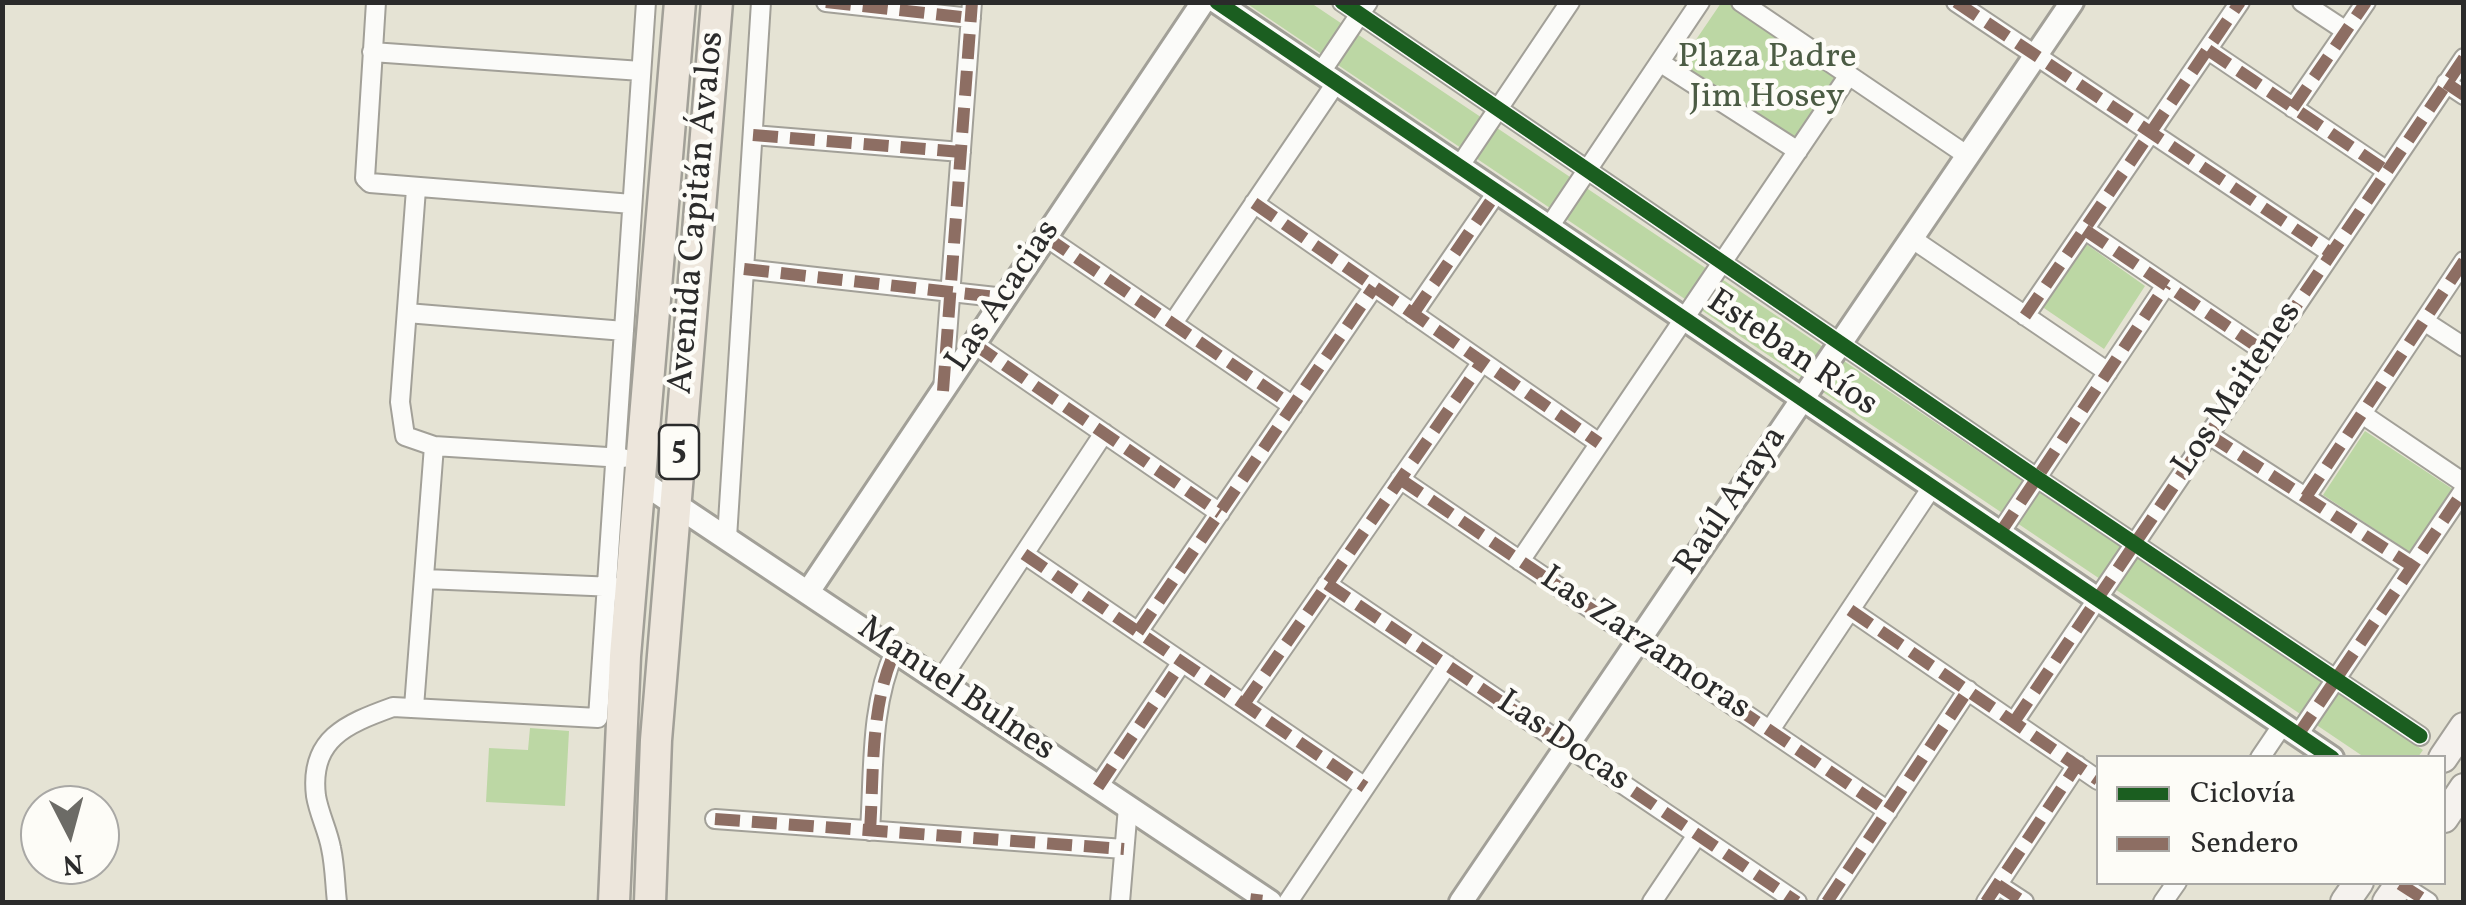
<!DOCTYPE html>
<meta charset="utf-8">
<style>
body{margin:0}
#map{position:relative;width:2466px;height:905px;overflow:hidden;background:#e5e3d4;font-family:Vollkorn,serif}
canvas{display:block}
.frame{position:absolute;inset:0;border:5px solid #2b2b2b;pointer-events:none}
.legend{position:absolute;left:2096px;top:755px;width:350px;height:130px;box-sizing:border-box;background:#fdfcf7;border:2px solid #a9a8a5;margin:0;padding:12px 18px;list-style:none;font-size:30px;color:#2b2b2b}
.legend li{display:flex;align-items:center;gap:20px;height:50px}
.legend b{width:50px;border:2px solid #a9a8a5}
.north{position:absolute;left:20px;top:785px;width:100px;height:100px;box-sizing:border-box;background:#fdfcf7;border:2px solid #a9a8a5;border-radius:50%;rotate:174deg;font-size:28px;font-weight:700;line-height:40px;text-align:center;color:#2b2b2b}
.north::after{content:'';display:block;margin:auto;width:35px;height:45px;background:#6c6b66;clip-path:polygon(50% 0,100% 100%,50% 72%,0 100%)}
</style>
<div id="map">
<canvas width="2466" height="905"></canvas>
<div class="frame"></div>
<ul class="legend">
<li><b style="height:12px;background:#1b5e20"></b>Ciclovía</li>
<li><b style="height:12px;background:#8d6e63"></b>Sendero</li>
</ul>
<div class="north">N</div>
</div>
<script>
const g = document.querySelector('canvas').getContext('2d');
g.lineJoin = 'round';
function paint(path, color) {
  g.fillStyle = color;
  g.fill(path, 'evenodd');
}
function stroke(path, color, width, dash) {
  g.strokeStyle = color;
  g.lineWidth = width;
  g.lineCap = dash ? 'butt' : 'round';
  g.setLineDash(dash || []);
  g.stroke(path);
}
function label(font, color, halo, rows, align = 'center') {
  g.font = font + ' Vollkorn,serif';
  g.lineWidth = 9;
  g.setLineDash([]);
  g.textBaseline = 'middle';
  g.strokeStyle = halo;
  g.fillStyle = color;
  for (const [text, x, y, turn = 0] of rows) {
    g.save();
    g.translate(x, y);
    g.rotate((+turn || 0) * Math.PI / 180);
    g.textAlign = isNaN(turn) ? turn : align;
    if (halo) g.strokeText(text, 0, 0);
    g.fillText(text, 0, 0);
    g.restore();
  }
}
paint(new Path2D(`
 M1733 2 1845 78 1794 153 1674 72 1721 3Z
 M1246 3H1311L2423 750 2418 757H2364Z
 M2082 241 2145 286 2104 349 2041 306Z
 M2365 431 2457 492 2414 555 2323 495Z
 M530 728 569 731 565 806 486 802 489 748 528 750Z`), '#bcd7a4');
const minor = new Path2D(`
 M376 2 365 178 370 183 632 204
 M826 2 971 18
 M1342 2 2037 478 2420 736
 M1741 2 1968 156
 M1956 2 2331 253
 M2302 2 2346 31
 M2208 50 2387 171
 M372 52 641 71
 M1661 63 1798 151
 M1321 72 1368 2
 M2446 83 2464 95
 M2293 108 2366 2
 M753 135 961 152
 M1459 167 1570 2
 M416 189 400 402 405 436 434 446 623 458
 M1254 203 1599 443
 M1549 227 1700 2
 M2085 230 2265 352
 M1046 237 1293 406
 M1911 238 2108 372
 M744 269 1005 298
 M407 313 624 331
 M1413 314 1497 192
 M2025 316 2240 2
 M2424 321 2464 347
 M1173 323 1336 83
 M974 344 1220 513
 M943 390 972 2
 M2362 414 2464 483
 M2209 435 2412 566
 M1400 479 1888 811
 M2306 497 2464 261
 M2000 533 2166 285
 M727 538 761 2
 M1024 554 1365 787
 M1520 561 1849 75
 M425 579 615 587
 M1327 584 1797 902
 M1850 610 2098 780
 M1138 632 1374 287
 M940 681 1104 433
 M1244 704 1482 362
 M414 707 434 446
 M2014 722 2464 58
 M1770 730 1932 487
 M2298 735 2464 490
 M2260 758 2283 724
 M1098 787 1182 662
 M715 819 1124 849
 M870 831C874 770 870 706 895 651
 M2400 884 2428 902
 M1998 885 2024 902
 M337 902C335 885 335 866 331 848 328 831 319 814 316 796 309 739 346 724 393 707L598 718 646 2
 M1120 902 1128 807
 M1288 902 1447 665
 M1652 902 1697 835
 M1827 902 1968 690
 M1986 902 2077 765
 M2163 902 2177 882`);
const tertiary = new Path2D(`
 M1217 2 2332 758
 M639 480 1270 902
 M808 592 1203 2
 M1461 902 2072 2`);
const secondary = new Path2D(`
 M2443 758 2464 727
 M2444 818 2464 788
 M2345 902 2359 882
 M2387 902 2401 882`);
const trunk = new Path2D(`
 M614 902 625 656 680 2
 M650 902 656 740 717 2`);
stroke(minor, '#a2a098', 22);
stroke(tertiary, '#a2a098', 28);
stroke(secondary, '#a2a098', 32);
stroke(trunk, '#a2a098', 35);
stroke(minor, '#fbfbf9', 18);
stroke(tertiary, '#fbfbf9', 22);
stroke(secondary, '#f5f2ee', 28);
stroke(trunk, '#ede6dc', 30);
stroke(new Path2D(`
 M826 2 971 18
 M1956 2 2331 253
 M2208 50 2387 171
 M2446 83 2464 95
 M2293 108 2366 2
 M753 135 961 152
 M1254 203 1599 443
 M2085 230 2265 352
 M1046 237 1293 406
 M744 269 1005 298
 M1413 314 1497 192
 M2025 316 2240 2
 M974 344 1220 513
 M943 391 972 2
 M2209 435 2412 566
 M1400 479 1888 811
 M2306 497 2464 261
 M2000 533 2166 285
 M1024 554 1365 787
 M1327 584 1797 902
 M1850 610 2098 780
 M1138 632 1374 287
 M1244 704 1482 362
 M2014 722 2464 58
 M2298 735 2464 490
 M1098 787 1182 662
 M715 819 1124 849
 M870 831C874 770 870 706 895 651
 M2400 884 2428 902
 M1998 885 2024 902
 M1256 902 1257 894
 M1827 902 1968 690
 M1986 902 2077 765`), '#8d6e63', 12, [25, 12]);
stroke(new Path2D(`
 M1217 2 2332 758
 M1342 2 2037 478 2420 736`), '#1b5e20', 15);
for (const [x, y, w] of [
 [679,452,40]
]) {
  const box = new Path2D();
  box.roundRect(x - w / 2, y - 27, w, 54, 8);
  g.fillStyle = '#fdfcf7';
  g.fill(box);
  stroke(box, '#2b2b2b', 2.5);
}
label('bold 32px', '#2b2b2b', null, [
 ["5",679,452]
]);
label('35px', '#4c5c44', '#fdfcf7', [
 ["Plaza Padre",1767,60],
 ["Jim Hosey",1767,100]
]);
label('35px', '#2b2b2b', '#fdfcf7', [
 ["Avenida Capitán Ávalos",699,213,-85],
 ["Las Acacias",1005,297,-56],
 ["Esteban Ríos",1791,355,34],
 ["Los Maitenes",2239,390,-56],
 ["Raúl Araya",1733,502,-56],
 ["Las Zarzamoras",1644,645,34],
 ["Manuel Bulnes",955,691,34],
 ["Las Docas",1562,743,34]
]);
</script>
